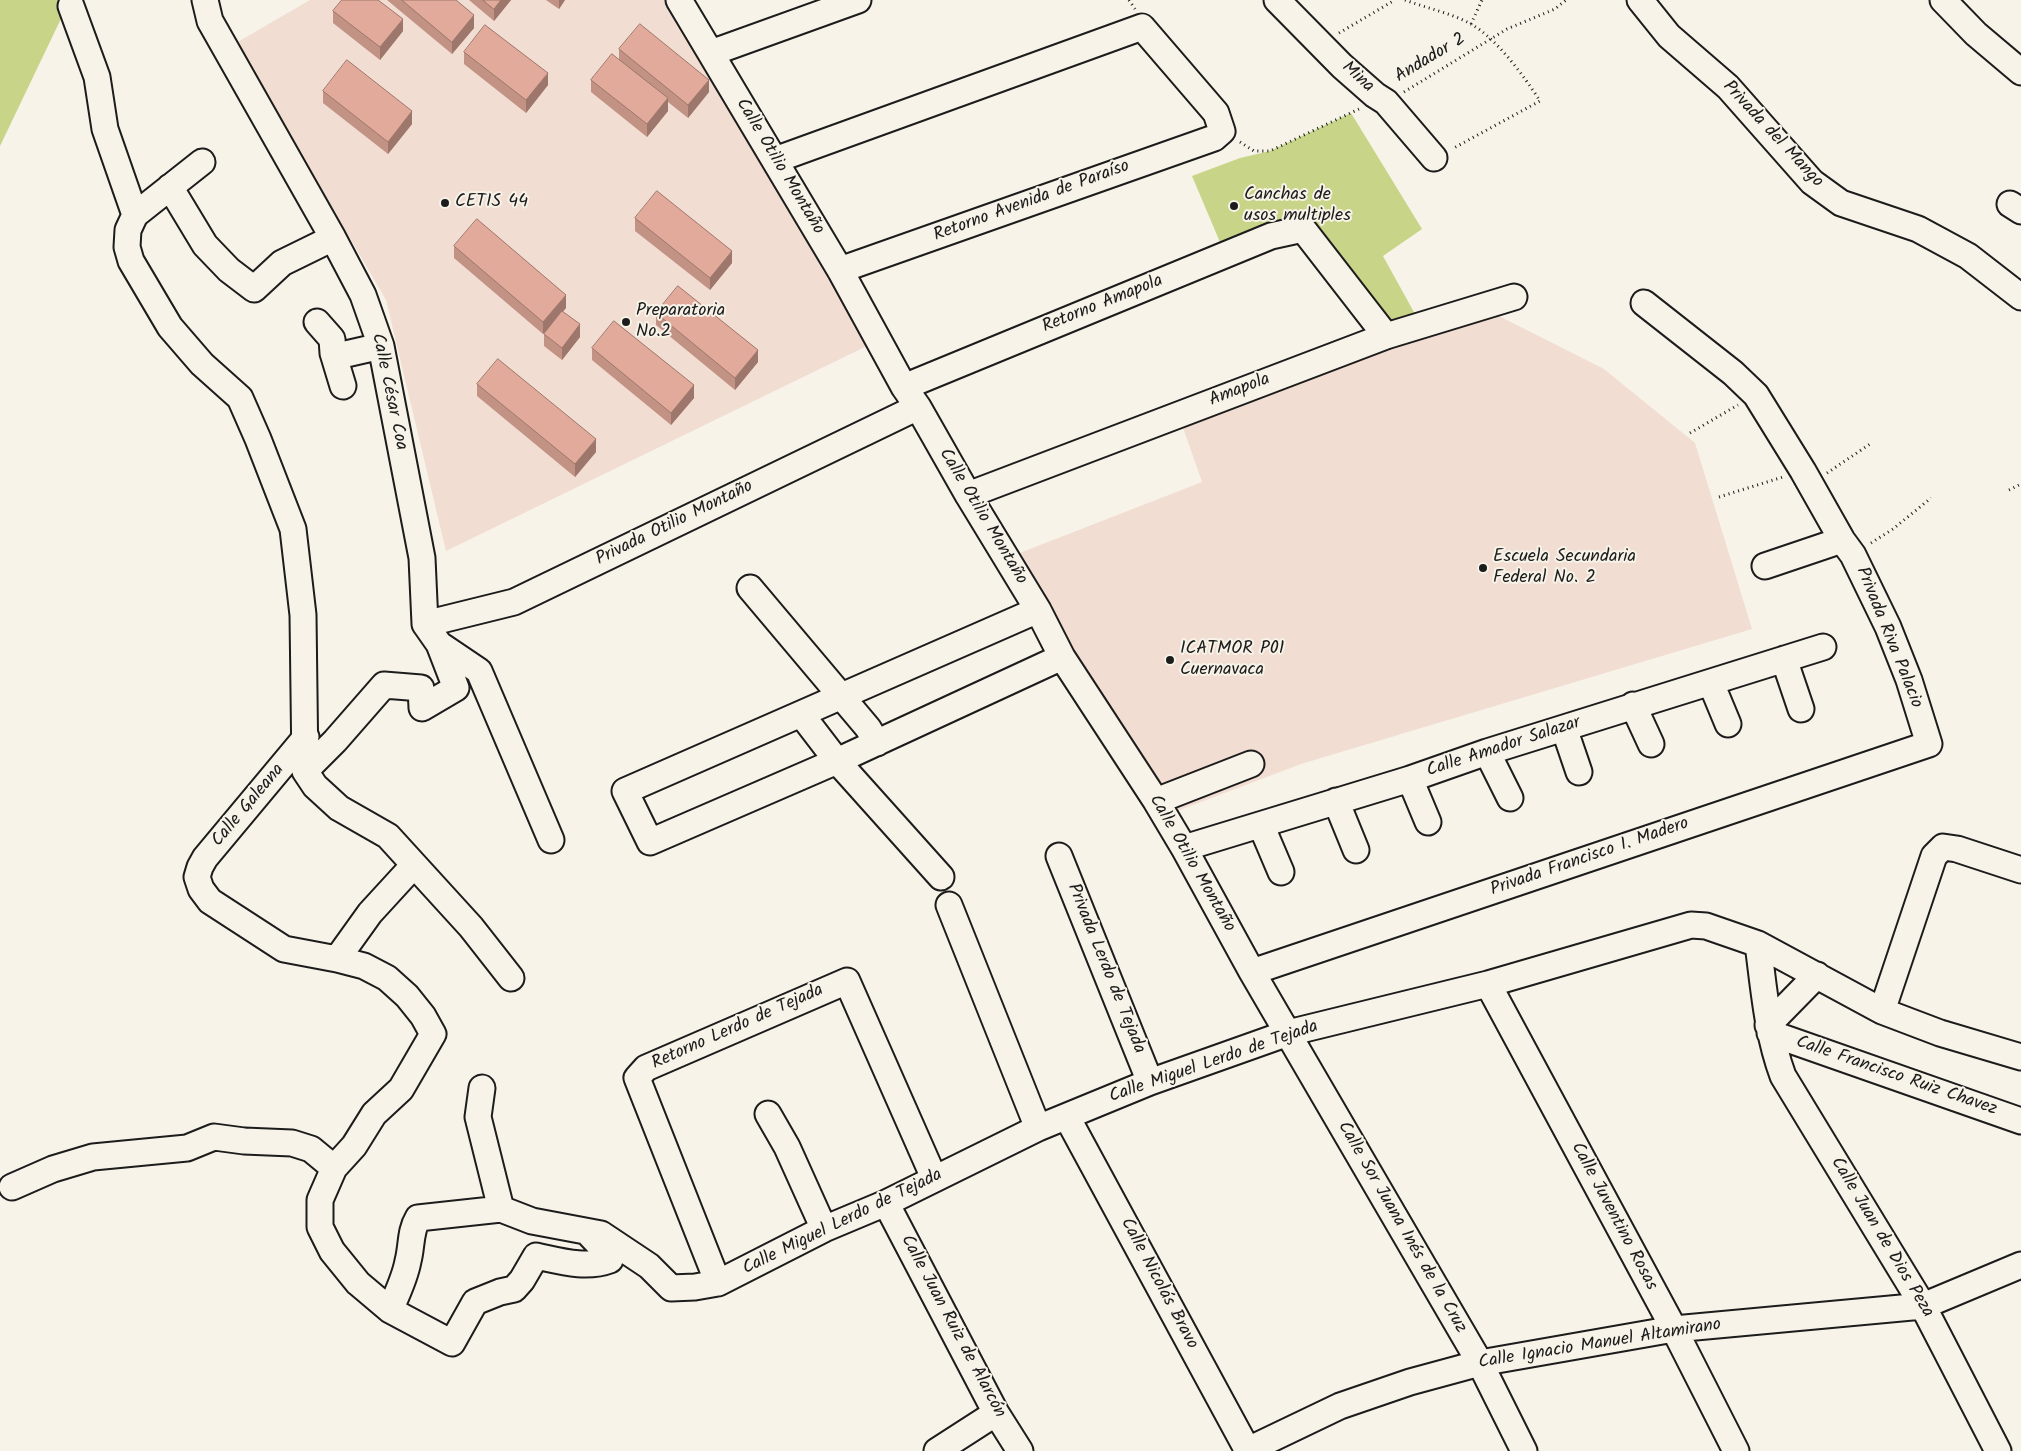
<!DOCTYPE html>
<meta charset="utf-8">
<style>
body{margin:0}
canvas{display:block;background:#f7f3e8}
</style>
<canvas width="2021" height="1451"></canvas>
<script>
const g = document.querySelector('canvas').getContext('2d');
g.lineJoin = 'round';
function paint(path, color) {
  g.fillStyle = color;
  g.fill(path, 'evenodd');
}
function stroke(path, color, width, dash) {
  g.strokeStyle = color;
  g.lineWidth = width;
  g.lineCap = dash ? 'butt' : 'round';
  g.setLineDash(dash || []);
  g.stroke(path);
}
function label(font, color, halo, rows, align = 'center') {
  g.font = font + ' Kalam,sans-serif';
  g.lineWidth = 4;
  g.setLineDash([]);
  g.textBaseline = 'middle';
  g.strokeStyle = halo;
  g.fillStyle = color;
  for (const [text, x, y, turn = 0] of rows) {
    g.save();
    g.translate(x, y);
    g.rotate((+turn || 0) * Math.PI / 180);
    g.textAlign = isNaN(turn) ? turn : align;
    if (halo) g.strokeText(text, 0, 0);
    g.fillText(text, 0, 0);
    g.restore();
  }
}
paint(new Path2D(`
 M310 0H668L873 343 446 551 386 300 236 43Z
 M1489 311 1604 369 1695 443 1752 629 1301 764 1169 814 1012 556 1202 482 1180 419Z`), '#f1ddd1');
paint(new Path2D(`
 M0 0H68L69 2 0 146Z
 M1351 113 1422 229 1383 256 1421 325 1386 336 1303 229 1225 254 1192 176 1240 158 1270 151Z`), '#c8d487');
const minor = new Path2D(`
 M205 0 210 21 333 238 363 295 381 346 422 558 425 624 439 644 456 688 422 708 421 688 384 685 335 741 305 771
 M679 0 840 270 904 387 918 407 968 495 1038 610 1062 657 1156 801 1184 848 1252 972 1480 1363 1524 1451
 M1277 0 1342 66 1375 95 1386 102 1434 158
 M1640 0 1669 36 1728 87 1812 182 1841 203 1918 229 1968 256 2021 297
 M1943 0 1976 34 2021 72
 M71 6 97 77 105 129 135 215 128 230 127 247 131 261 170 327 202 364 240 398 258 439 293 529 303 615 305 771 315 786 339 808 388 836 471 927 511 978
 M711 53 858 0
 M775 160 1142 27 1216 113 1222 131 1214 138 840 270
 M170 187 205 245 229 270 254 289 282 263 333 238
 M2010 204 2021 211
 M135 215 202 162
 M317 322 332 339 333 353 343 386
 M333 353 346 354 381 346
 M904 387 1271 236 1303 229 1386 336
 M968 495 1386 336 1514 297
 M1765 566 1842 540
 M750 588 868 728 877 743
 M1038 610 625 791 650 842 837 761 1062 657
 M425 624 514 602 918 407
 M439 644 479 671 551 840
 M1784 659 1801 709
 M1711 683 1728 724
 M1633 705 1651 744
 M801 714 837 761 941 877
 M1564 728 1579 772
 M306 737 205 858 200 867 197 877 201 889 210 901 284 949 337 959 364 966 387 978 407 996 423 1016 433 1034 401 1089 374 1114 354 1146 334 1168 320 1200V1227L332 1251 358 1283 390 1310 452 1343 475 1302 500 1292 514 1289 522 1280 536 1256C560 1261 586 1269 610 1260L609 1255 590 1235
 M1487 752 1510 798
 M1410 779 1428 822
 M1156 801 1251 764
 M1336 801 1356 850
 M1261 825 1281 872
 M1184 848 1410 779 1487 752 1823 647
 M1059 856 1150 1082
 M949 905 1038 1128
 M1758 944C1764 989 1767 1033 1783 1076L1923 1306 1998 1451
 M337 959 370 913 414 865
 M1252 972 1929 744 1909 680 1888 627 1853 555 1842 540 1803 471 1756 395 1733 373 1644 303
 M1488 984 1674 1329 1736 1451
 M1882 1011 1934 856 1943 847 1957 849 2021 870
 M1768 1025 1817 975
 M1770 1033 2021 1121
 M482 1088 478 1117 501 1209
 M768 1114 787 1147 824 1229
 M1067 1117 1248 1451
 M12 1187 53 1169 93 1157 187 1148 214 1137 244 1141 292 1143 311 1149 334 1168
 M886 1203 996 1413 1020 1451
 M718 1283 637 1078 646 1068 847 981 934 1178
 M390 1310C397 1294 405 1278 408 1261 412 1246 410 1231 418 1218L501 1209 532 1221 601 1234 649 1266 671 1288 695 1287 718 1283 824 1229 886 1203 1038 1128 1150 1082 1288 1033 1488 984 1691 925 1706 926 1758 944 1882 1011 1940 1033 2021 1057
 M937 1451 996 1413
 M1246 1451 1340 1406 1410 1382 1480 1363 1674 1329 1923 1306 2021 1265`);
stroke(minor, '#1c1c1c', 29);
stroke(new Path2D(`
 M1129 0 1135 9
 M1405 0C1426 8 1451 13 1471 24 1497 39 1524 76 1540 101L1452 149
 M1471 24 1482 0
 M1339 33 1395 0
 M1404 92 1507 29 1555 9 1566 0
 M1240 142 1254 151H1270L1359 109
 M1690 433 1738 405
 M1827 473 1870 444
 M2009 490 2021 484
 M1719 497 1783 477
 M1871 543 1893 529 1931 498`), '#1c1c1c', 3, [1, 4]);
stroke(minor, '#f7f3e8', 25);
paint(new Path2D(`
 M387 0H456L474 28 452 54Z
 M469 0H511L494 21Z
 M546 0H565L559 9Z
 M333 11 403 31 380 60 333 23Z
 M619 49 709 92 688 118 668 102V111L647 137 591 92V80L619 59Z
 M464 52 548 85 526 113 464 64Z
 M323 91 412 124 388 154 323 103Z
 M635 218 732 263 710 290 635 231Z
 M454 246 566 308 563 311 580 337 562 360 544 346V334L547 330 543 334 454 258Z
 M656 313 758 362 735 390 656 325Z
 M592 348 694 398 671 425 592 360Z
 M477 384 596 452 575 477 477 396Z`), '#c29284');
paint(new Path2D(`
 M501 0H511L494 21V9Z
 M559 0H565L559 9Z
 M474 15V28L452 54V42Z
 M403 19V31L380 60V47Z
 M548 73V85L526 113V100Z
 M709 80V92L688 118V105Z
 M668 98V111L647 137V124Z
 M412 111V124L388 154V142Z
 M732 251V263L710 290V278Z
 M566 295V308L543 334V322Z
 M580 324V337L562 360V348Z
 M758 350V362L735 390V378Z
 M694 385V398L671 425V413Z
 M596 439V452L575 477V464Z`), '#9e776c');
const building = new Path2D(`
 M342 0H378L403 19 380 47 333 11Z
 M402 0H456L474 15 452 42Z
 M483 0H501L494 9Z
 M640 24 709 80 688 105 619 49Z
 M485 25 548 73 526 100 464 52Z
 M612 54 668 98 647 124 591 80Z
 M347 60 412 111 388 142 323 91Z
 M657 191 732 251 710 278 635 218Z
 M477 219 566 295 543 322 454 246Z
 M678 286 758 350 735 378 656 313Z
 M562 311 580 324 562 348 544 334Z
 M614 321 694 385 671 413 592 348Z
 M498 359 596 439 575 464 477 384Z`);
paint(building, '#e2aa9a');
stroke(building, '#9e776c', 1);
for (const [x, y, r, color] of [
 [445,203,5,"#1c1c1c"],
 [1234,206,5,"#1c1c1c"],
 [626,322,5,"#1c1c1c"],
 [1483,568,5,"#1c1c1c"],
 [1170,660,5,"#1c1c1c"]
]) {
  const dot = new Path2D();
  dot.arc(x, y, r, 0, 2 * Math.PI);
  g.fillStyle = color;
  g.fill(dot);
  stroke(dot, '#f7f3e8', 2);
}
label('18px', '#1c1c1c', '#f7f3e8', [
 ["Andador 2",1431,59,-31],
 ["Mina",1357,78,42],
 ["Privada del Mango",1772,135,47],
 ["Calle Otilio Montaño",779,167,59],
 ["Retorno Avenida de Paraíso",1032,202,-20],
 ["Retorno Amapola",1103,305,-22],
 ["Amapola",1240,391,-21],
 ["Calle César Coa",388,392,78],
 ["Calle Otilio Montaño",982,517,59],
 ["Privada Otilio Montaño",675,524,-26],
 ["Privada Riva Palacio",1888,638,68],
 ["Calle Amador Salazar",1504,748,-18],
 ["Calle Galeana",249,806,-50],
 ["Privada Francisco I. Madero",1590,858,-19],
 ["Calle Otilio Montaño",1191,864,60],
 ["Privada Lerdo de Tejada",1105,969,68],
 ["Retorno Lerdo de Tejada",738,1028,-24],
 ["Calle Miguel Lerdo de Tejada",1214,1063,-19],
 ["Calle Francisco Ruiz Chavez",1896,1077,19],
 ["Calle Juventino Rosas",1613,1217,62],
 ["Calle Miguel Lerdo de Tejada",843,1223,-26],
 ["Calle Sor Juana Inés de la Cruz",1401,1228,60],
 ["Calle Juan de Dios Peza",1881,1238,59],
 ["Calle Nicolás Bravo",1158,1284,62],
 ["Calle Juan Ruiz de Alarcón",952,1327,62],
 ["Calle Ignacio Manuel Altamirano",1600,1345,-9]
]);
label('18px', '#1c1c1c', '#f7f3e8', [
 ["Canchas de",1244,196],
 ["usos multiples",1244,217],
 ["CETIS 44",455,203],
 ["Preparatoria",636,312],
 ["No.2",636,333],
 ["Escuela Secundaria",1493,558],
 ["Federal No. 2",1493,579],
 ["ICATMOR P01",1180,650],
 ["Cuernavaca",1180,671]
], 'left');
</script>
